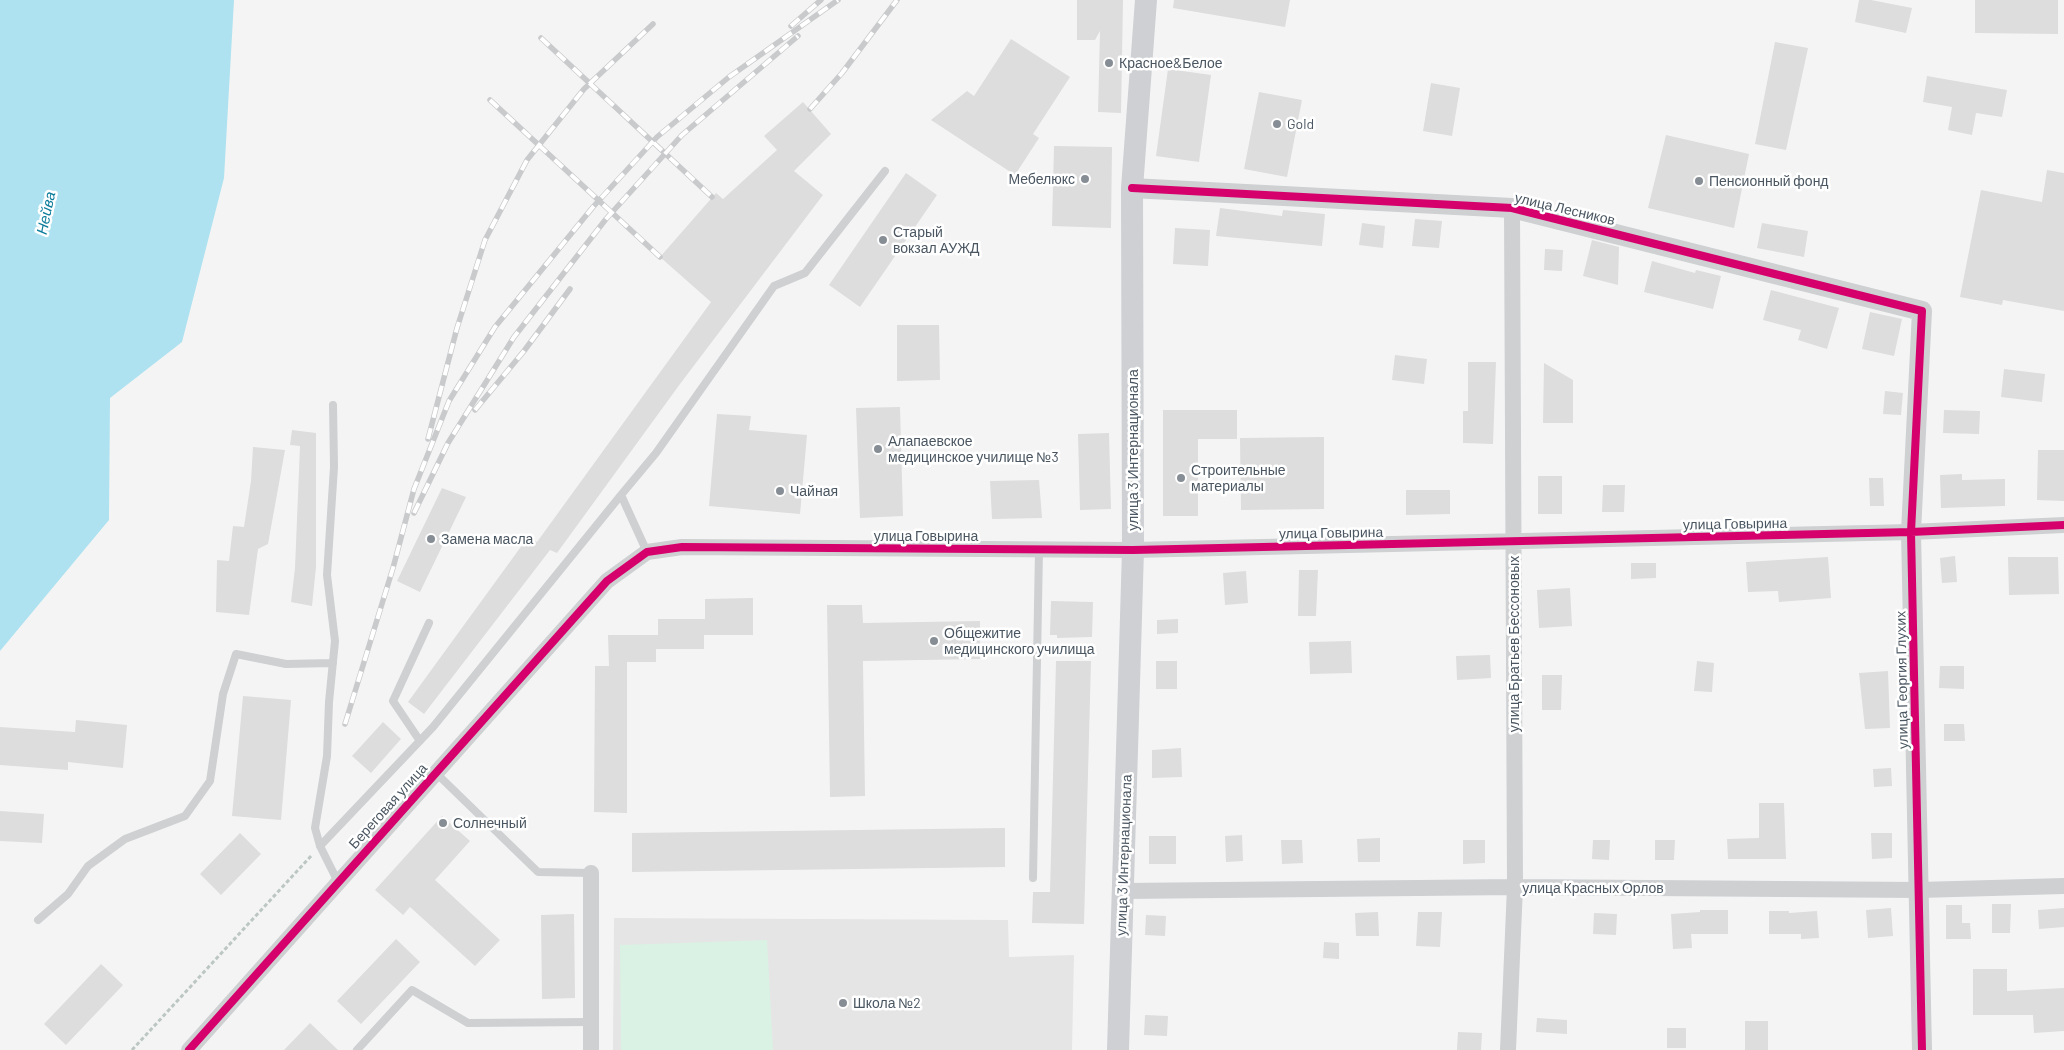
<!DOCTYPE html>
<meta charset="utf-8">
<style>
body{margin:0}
canvas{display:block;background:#f4f4f4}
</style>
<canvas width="2064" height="1050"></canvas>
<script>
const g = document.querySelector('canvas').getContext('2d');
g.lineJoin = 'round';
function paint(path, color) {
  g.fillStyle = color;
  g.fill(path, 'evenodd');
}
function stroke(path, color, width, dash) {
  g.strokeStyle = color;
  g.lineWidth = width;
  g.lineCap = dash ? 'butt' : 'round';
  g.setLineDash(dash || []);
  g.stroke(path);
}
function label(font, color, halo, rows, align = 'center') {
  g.font = font + ' Barlow,sans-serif';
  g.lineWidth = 5;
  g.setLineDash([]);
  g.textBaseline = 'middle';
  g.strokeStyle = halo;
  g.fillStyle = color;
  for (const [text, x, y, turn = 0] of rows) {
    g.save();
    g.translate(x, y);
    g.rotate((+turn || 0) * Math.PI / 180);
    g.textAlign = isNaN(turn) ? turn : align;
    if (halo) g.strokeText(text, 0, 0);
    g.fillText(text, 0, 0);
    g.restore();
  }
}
paint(new Path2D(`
 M614 918 1008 920 1009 957 1074 955 1072 1050H613Z`), '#e6e5e6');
paint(new Path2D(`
 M767 940 773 1050H621L620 945Z`), '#d9f2e3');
paint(new Path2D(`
 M0 0H234L224 178 182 342 110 398 109 520 0 651Z`), '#aee2f0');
paint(new Path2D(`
 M1077 0H1123L1121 113 1098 112 1100 31 1095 40H1077Z
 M1174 0H1290L1285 27 1173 8Z
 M1859 0H1871L1912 8 1906 33 1855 22Z
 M1975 0H2058V34L1975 33Z
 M1011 39 1070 77 1033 134 1039 138 1015 175 931 120 967 91 974 96Z
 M1775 42 1808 48 1786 150 1755 144Z
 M1168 69 1211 75 1199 162 1156 156Z
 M1927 76 2007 90 2002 117 1976 113 1972 135 1948 130 1952 107 1923 102Z
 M1431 83 1460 88 1452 136 1423 131Z
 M1259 92 1302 100 1287 177 1244 169Z
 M803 102 831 134 794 171 823 195 680 384 557 553 550 550 424 714 408 702 528 537 537 542 711 302 660 257 716 193 723 199 777 150 764 136Z
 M1666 135 1749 154 1734 228 1648 208Z
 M1054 146 1112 147 1111 228 1052 226Z
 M2047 170 2064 173V311L2003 300 2002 305 1960 297 1981 190 2042 202Z
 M906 173 937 195 860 307 829 285Z
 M1220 208 1282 216 1283 210 1325 214 1322 246 1216 236Z
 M1415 219 1442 221 1439 248 1412 246Z
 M1362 223 1385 226 1383 248 1359 245Z
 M1762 223 1808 231 1804 257 1757 248Z
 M1175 228 1210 230 1208 266 1173 264Z
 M1592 240 1619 247 1618 285 1583 276Z
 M1545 249 1563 250 1562 271 1544 270Z
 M1652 261 1695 273 1696 270 1721 276 1713 309 1644 292Z
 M1771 290 1839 308 1827 349 1798 340 1801 330 1763 320Z
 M1870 312 1902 319 1894 356 1862 349Z
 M897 325H939L940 380 897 381Z
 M1395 355 1427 359 1424 384 1392 380Z
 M1468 362H1496L1493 444 1463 443V411H1468Z
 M1544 363 1573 380V423H1543Z
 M2004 369 2045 374 2042 402 2001 397Z
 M1885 391 1903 393 1901 415 1883 414Z
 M900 407 903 516 860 518 856 408Z
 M1163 410H1237V439H1198V516H1163Z
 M1944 410 1980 411 1979 434 1943 433Z
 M717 414 751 416 749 430 807 435 800 514 709 506Z
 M292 430 316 433V567L312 606 291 602 295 568 300 446 290 445Z
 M1109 433 1111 509 1080 510 1078 434Z
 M1324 437V509L1241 510 1240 438Z
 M253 447 285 450 268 544 258 549 249 615 216 612 217 560 229 561 233 526 244 527 251 481Z
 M2038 450H2064V501L2037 500Z
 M1962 474V480L2005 479V506L1941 508 1940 475Z
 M1538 476H1562V514H1538Z
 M1869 478H1883L1884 506H1870Z
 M1039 480 1042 518 992 519 990 481Z
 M1603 485H1625L1624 512H1602Z
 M442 488 466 497 420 592 397 581Z
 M1406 490H1450V514L1406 515Z
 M1955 556 1957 582 1942 583 1940 558Z
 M1828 557 1831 598 1779 602 1778 591 1748 592 1746 562Z
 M2008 557H2058L2059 594 2009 595Z
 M1631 563H1656V578L1631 579Z
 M1299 570H1318L1316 616H1298Z
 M1246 571 1248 603 1225 605 1223 573Z
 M1570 588 1572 626 1539 628 1537 590Z
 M753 598V635H704V649H656V662H627V813L594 812 595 666H609L608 635H658V619H705V599Z
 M1051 601 1093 602 1092 637 1057 638V635H1050Z
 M827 605H862L863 623 980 621V659L863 661 865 796 830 797Z
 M1178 619V633L1157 634V620Z
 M1351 641 1352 673 1310 674 1309 642Z
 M1490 655 1491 678 1457 680 1456 656Z
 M1056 661H1091L1084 924 1032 923 1033 892H1050Z
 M1156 661H1177V689H1156Z
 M1697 661 1714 663 1712 692 1694 691Z
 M1940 666H1964V689L1939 688Z
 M1888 671 1890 728 1865 729 1859 673Z
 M1542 675H1562L1561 710H1542Z
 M243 696 291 700 281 820 232 816Z
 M76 720 127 725 123 768 68 762V770L0 765V727L75 732Z
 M383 722 401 739 371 773 352 756Z
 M1944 724H1964L1965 741H1944Z
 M1181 748 1182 777 1152 778V750Z
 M1891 768 1892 786 1874 787 1873 769Z
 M1759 803H1784L1786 859H1728L1727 839 1759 838Z
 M0 811 44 814 42 843 0 841Z
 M442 816 470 841 435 880 500 940 475 966 410 907 403 915 375 890Z
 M1005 828V867L632 872V833Z
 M240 833 261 854 221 895 200 874Z
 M1871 833H1892V858L1872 859Z
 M1242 835 1243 861 1226 862 1225 836Z
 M1149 836H1176V864H1149Z
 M1380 838V862H1358L1357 839Z
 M1281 840H1302L1303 863 1282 864Z
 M1463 840H1485V863L1463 864Z
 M1593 840H1610L1609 860 1592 859Z
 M1655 840H1675L1674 860H1655Z
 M1992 904H2011L2010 933H1992Z
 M1946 905H1962V923H1970L1971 939H1946Z
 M1891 908 1893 936 1868 938 1866 910Z
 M2064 908V927L2039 929 2038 910Z
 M1700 910H1728V934H1691L1692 948 1673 949 1671 914 1700 912Z
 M1769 911H1789V913L1817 911 1819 938 1801 939V934H1769Z
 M1378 912 1379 936H1356L1355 913Z
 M1418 912H1442L1440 947 1416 946Z
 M1594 913 1617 914 1616 935 1593 934Z
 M574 914 575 998 542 999 541 915Z
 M1146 915 1166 916 1165 936 1145 935Z
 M396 939 420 962 361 1024 337 1001Z
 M1324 942 1339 943V959L1323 958Z
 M101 964 123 985 66 1045 44 1024Z
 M1973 969H2007V991L2064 988V1031L2034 1033 2033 1015H1973Z
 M1145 1015 1168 1016 1167 1036 1144 1035Z
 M1537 1018 1567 1020V1034L1536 1032Z
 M1745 1021H1768V1050H1745Z
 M310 1023 338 1050H284Z
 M1667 1028H1686V1048H1667Z
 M1458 1032 1482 1033 1481 1050H1457Z`), '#ddddde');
stroke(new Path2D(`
 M132 1050 311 856`), '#bcc7c4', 3, [4, 2.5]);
stroke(new Path2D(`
 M333 405 334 467 327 575 335 641 329 702 327 756 315 828 320 846 338 882
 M621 495 656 453 774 286 805 273 885 171
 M420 741 393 701 429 623
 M435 772 538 872 591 873
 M320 846 433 727 621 495 647 552
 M1033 878 1039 550
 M38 920 68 894 88 866 125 839 185 816 210 781 223 694 236 654 286 664 333 663
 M357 1050 412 990 468 1023 591 1022`), '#ced0d2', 8);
stroke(new Path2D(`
 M591 873V1050
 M1123 891 1515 887 1919 890 2064 886
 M189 1050 607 581 647 552 682 547 1133 550 1911 532 2064 525
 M1508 1050 1515 887 1512 208`), '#ced0d2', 16);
stroke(new Path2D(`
 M1132 188 1512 208 1922 311 1911 532 1922 1050`), '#ced0d2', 20);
stroke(new Path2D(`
 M1118 1050 1133 550 1132 188 1146 0`), '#ced0d4', 22);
const rail = new Path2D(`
 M791 26 821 0
 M541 38 712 197
 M490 100 660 257
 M810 109 842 73 897 0
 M475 410 524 351 570 289
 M428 439 457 328 485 240 527 160 584 89 653 24
 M414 513 448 443 514 337 606 219 682 135 798 36
 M345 724 393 568 414 489 449 401 495 327 593 207 657 137 729 77 838 0`);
stroke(rail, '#c9cacc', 5.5);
stroke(rail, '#fff', 4, [11]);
stroke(new Path2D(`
 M1132 188 1512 208 1922 311 1911 532 1922 1050
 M189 1050 607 581 647 552 682 547 1133 550 1911 532 2064 525`), '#d6006c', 8);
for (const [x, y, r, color] of [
 [1109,63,5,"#868d94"],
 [1277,124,5,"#868d94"],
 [1085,179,5,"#868d94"],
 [1699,181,5,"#868d94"],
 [883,240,5,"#868d94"],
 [878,449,5,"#868d94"],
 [1181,478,5,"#868d94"],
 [780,491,5,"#868d94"],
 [431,539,5,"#868d94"],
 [934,641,5,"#868d94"],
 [443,823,5,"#868d94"],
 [843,1003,5,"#868d94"]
]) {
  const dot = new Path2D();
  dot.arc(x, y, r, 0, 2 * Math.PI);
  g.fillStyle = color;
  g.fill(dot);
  stroke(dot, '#fff', 2);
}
label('14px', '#4a5661', '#fff', [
 ["Красное&Белое",1119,63],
 ["Gold",1287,124],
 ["Мебелюкс",1075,179,"right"],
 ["Пенсионный фонд",1709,181],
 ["Старый",893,232],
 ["вокзал АУЖД",893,248],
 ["Алапаевское",888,441],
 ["медицинское училище №3",888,457],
 ["Строительные",1191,470],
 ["материалы",1191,486],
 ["Чайная",790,491],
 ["Замена масла",441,539],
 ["Общежитие",944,633],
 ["медицинского училища",944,649],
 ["Солнечный",453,823],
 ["Школа №2",853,1003]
], 'left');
label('14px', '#4a5661', '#fff', [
 ["улица Лесников",1565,209,13],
 ["улица 3 Интернационала",1133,450,-90],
 ["улица Говырина",1735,524,-1],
 ["улица Говырина",1331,533,-1],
 ["улица Говырина",926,536],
 ["улица Братьев Бессоновых",1514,644,-90],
 ["улица Георгия Глухих",1902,680,-91],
 ["Береговая улица",388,806,-48],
 ["улица 3 Интернационала",1124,855,-88],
 ["улица Красных Орлов",1593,888]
]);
label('italic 15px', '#0c7c9b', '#fff', [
 ["Нейва",46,213,-78]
]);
</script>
